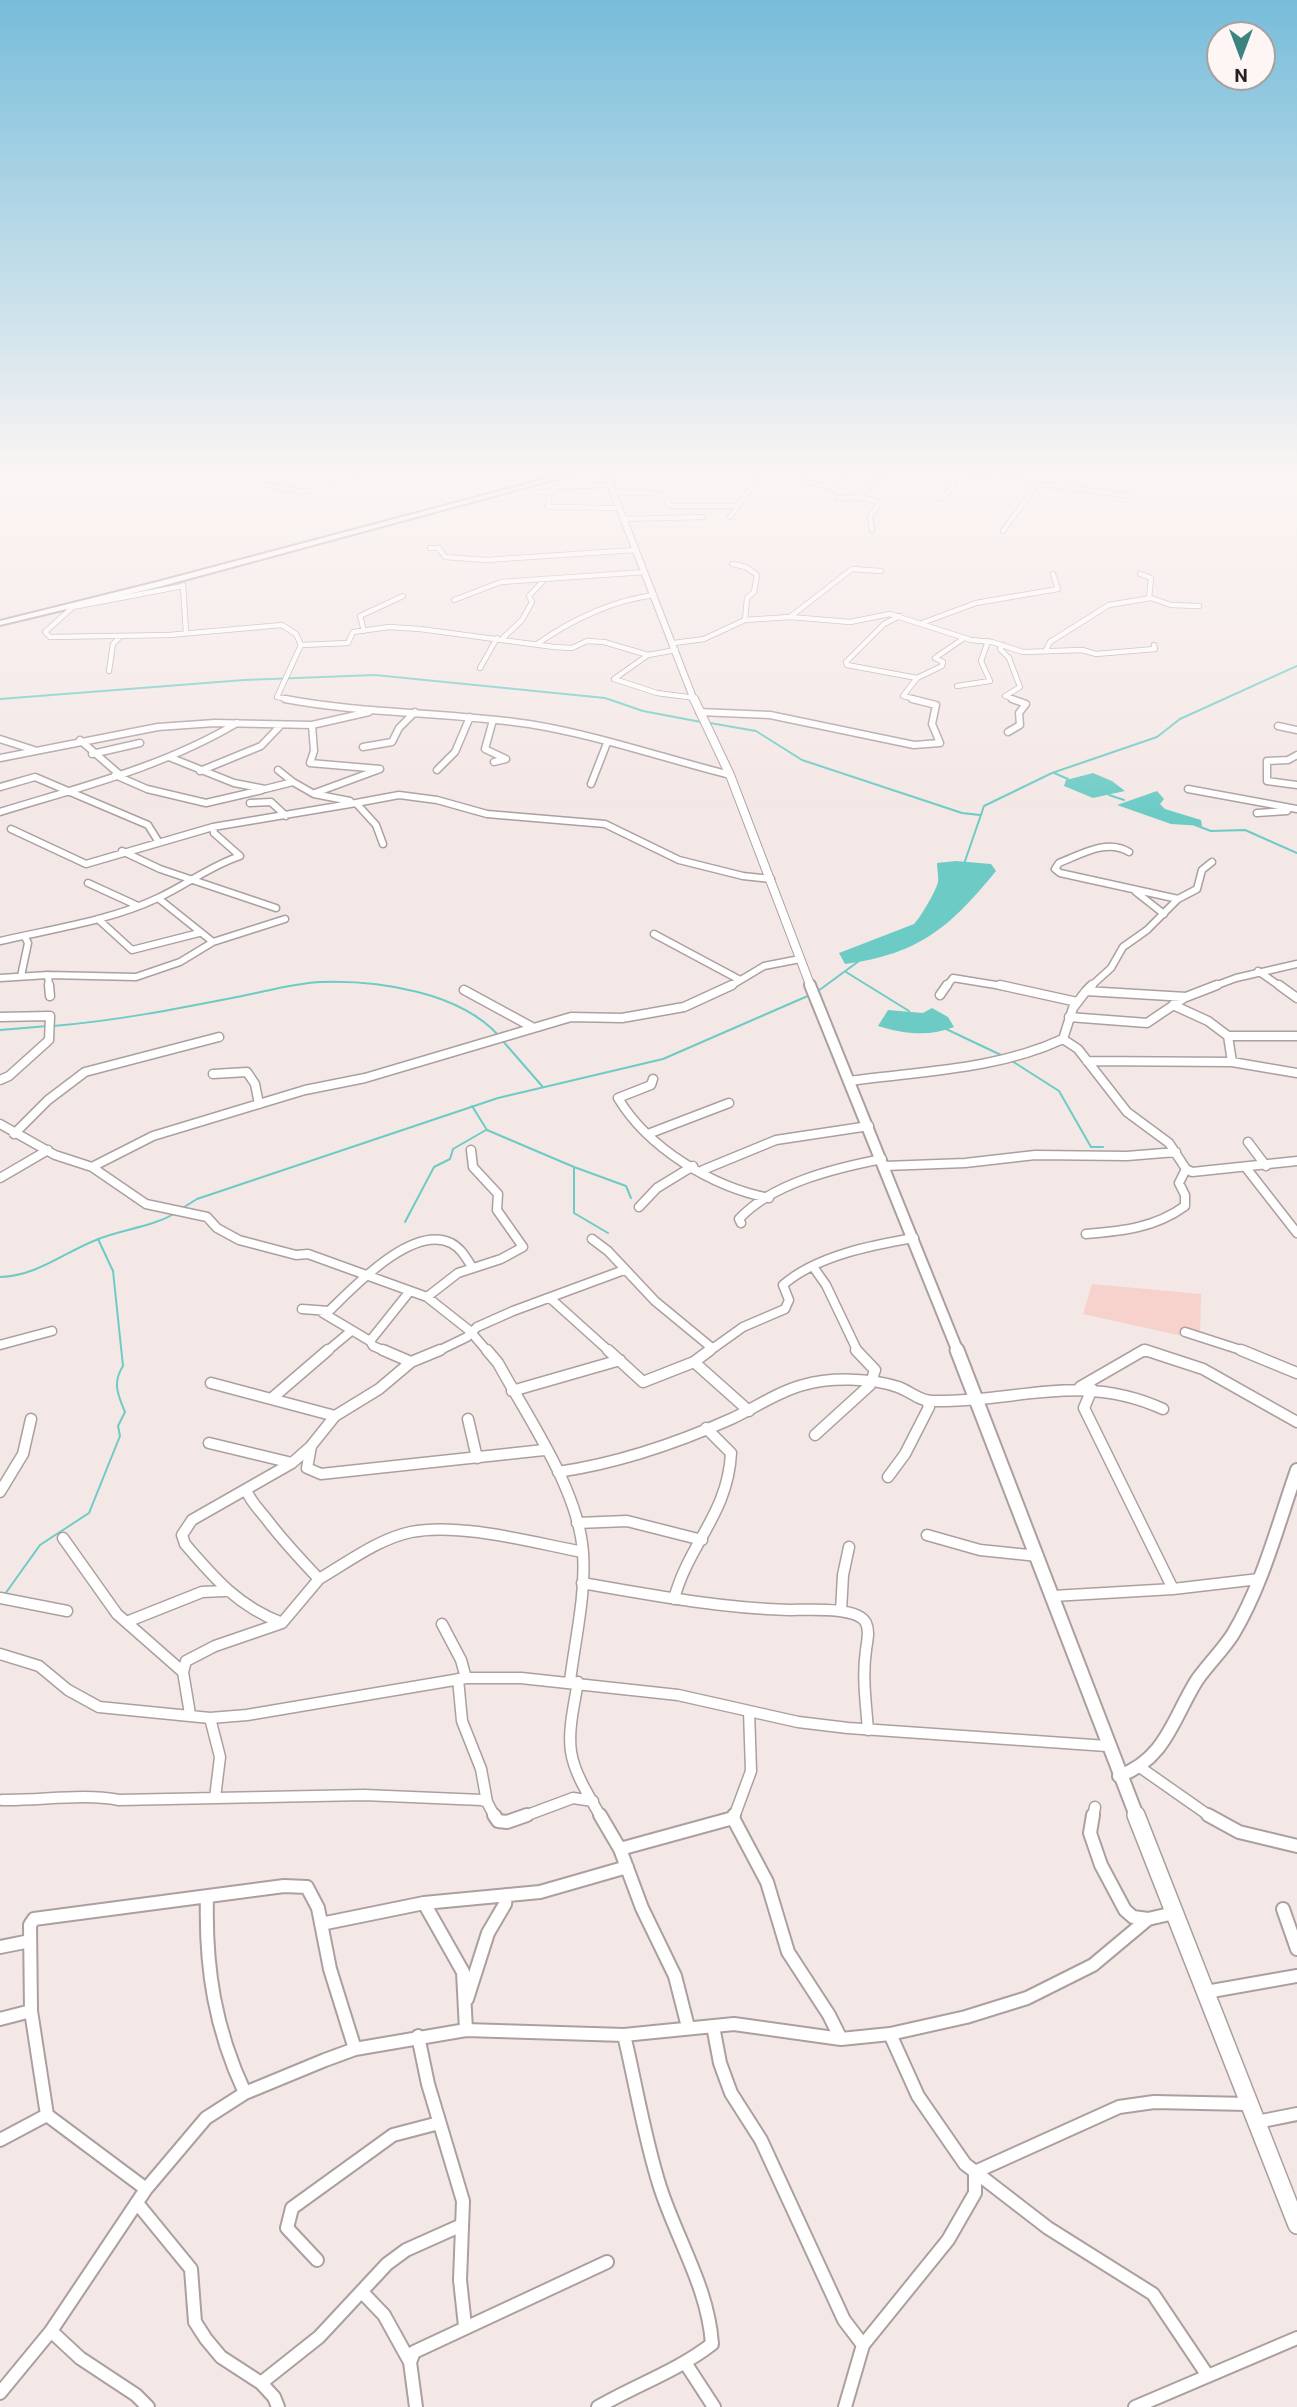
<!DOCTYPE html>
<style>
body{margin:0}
#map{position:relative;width:1297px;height:2407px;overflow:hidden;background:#f4e8e6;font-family:Roboto,sans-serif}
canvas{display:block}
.north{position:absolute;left:1206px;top:21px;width:70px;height:70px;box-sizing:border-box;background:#fdf6f5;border:2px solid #a6a09f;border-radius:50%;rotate:180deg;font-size:19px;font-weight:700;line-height:28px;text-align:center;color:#24201f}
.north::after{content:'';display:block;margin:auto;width:24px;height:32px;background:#3c837f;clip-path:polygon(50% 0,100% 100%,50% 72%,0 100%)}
</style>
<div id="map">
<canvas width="1297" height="2407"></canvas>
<div class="north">N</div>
</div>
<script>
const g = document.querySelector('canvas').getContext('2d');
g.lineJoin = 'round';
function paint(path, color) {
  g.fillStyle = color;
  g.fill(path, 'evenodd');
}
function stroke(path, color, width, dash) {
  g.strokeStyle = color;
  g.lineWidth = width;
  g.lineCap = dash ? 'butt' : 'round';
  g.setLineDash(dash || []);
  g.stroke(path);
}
paint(new Path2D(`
 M1092 1284 1201 1294 1200 1340 1083 1314Z`), '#f7d2cc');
paint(new Path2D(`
 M1093 773 1112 781 1125 791 1093 798 1064 786 1066 780Z
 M1157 791 1164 799 1160 804 1165 809 1201 820 1202 826 1171 824 1117 805Z
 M956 861 991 864 996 871C950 927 920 954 845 964L839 953 914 924C920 918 936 891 938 882 939 877 937 869 937 863Z
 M932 1008 948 1017 954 1027C930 1037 903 1034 878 1026L888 1010 923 1013Z`), '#6dcbc5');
stroke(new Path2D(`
 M0 699 244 680 375 675 605 698 643 711 701 722
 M710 723 756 731 802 760 962 813 980 815
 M1054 773 1068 779
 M1109 795 1124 800
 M1195 825 1211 831 1245 830 1297 853
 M964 864 984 806 1052 773 1157 737 1180 719 1297 666
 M846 972 909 1011
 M818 991 859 961
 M53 1026C115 1021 176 1009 237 997 264 992 294 983 321 982 378 980 460 992 499 1036
 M946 1029 1001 1055
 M0 1030 48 1026
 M502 1040 542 1086
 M1012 1061 1059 1091 1091 1147H1103
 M472 1106 487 1130 574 1167V1213L608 1233
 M574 1167 626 1186 631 1198
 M181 1209 197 1199 498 1098 663 1059 810 995
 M405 1222 434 1167 450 1159 453 1149 486 1130
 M0 1277C37 1276 63 1253 96 1240 122 1229 149 1228 174 1214
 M5 1594 40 1545 89 1513 120 1436 118 1426 125 1412C118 1395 112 1383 123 1366L113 1271 98 1239`), '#6dcbc5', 2);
const minorFar4 = new Path2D(`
 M803 474V482L833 487
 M964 474 1131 496
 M267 485 303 492 361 474
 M835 491 833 487 849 474
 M536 492H550L548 507 618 508
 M550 492 556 487 611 485
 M612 492 653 493 666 498 670 506H738
 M858 497 880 502 870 516 872 530
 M838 498 858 497 883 474
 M941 499 954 486 952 474
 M730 517 761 474
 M622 519 703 517
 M1003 531 1037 484
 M430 548H439L445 557 486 560 635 550
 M732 564 746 567 757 575 754 592 747 598 745 620
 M1140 574 1151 578 1149 598
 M183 585 186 633
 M183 586 73 607 45 632 50 637 169 635 282 625 296 634 301 645 348 643 353 632 389 627 420 629 554 647 572 648 587 641 604 642 648 655 676 650
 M454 600 501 582 645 572
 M900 616 884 624 846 662 847 665 917 678 903 696 919 700
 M790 617 852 569 881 571
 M922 623 976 603 1058 589 1053 574
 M364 631 360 616 403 596
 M503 638 522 620 532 602 529 596 545 579
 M674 643 704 639 745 620 790 617 850 622 890 614 971 640 992 642 1023 652 1082 650 1096 654 1155 649 1154 645
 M537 644C573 619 610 601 654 595
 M1003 645 1000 649 1009 658 1020 687 1005 696 1016 700
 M1046 650 1050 642 1109 605 1151 598 1171 605 1199 606
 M648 655 614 679 657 693 695 698
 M480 668 497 638
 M109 671 113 644 121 636
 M917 678 942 666 943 662 935 658 964 638
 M957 686 990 681 981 661 988 641
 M294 700 277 697 301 645`);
const minorFar3 = new Path2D(`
 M285 699C365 714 448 712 529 724 597 735 663 758 730 775
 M699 712 770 715 914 745 940 743 932 724 936 705 912 699
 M493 720 485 749 506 759 494 762
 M312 725 314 751 310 763 380 769 315 793
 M1278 726 1297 730
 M1008 732 1020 725 1019 713 1026 704 1012 699
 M0 739 34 750
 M80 740 119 774
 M363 747 392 742 399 728 415 712
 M92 754 140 743
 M1297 755 1288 760 1267 761V781L1297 785
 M169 757 234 783 265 789 293 782 314 794 350 801
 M0 758 158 727 215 723 312 725 369 712
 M278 770 293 782
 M437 770 455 752 470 717
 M200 771 261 746 280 726
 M115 775 147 789 206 803 262 790
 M591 784 607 743
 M0 787 35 777 148 825 158 841
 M1188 789 1297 809
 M250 803 271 802 286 816
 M0 812C81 787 163 767 237 723
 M1257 813 1287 811
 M11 829 86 864 213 827 356 803
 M383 844 376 825 356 803 399 795 437 800 487 814 605 824 679 860 743 876 771 879
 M122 851 160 869 276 908
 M1129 852C1107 838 1080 855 1059 863L1055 869 1060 873 1178 899
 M88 883 136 905
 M1136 892 1164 914
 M158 898 213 942
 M98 919 132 950 199 933
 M654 934 740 980
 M0 941C52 929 109 921 158 898 186 885 210 866 240 856L214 833 213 827
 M1258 971 1281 987
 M48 975 136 977 180 962 213 942 285 919
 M21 976 28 943 25 937
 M0 978 48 975 49 987
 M729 987 764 966 800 959
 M946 987 953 978 1008 987
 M1090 987 1111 968 1123 947 1147 930 1178 899 1197 889 1202 870 1212 862
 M1212 987 1236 978 1297 964`);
const minorFar2 = new Path2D(`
 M49 985 50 996
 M1000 985 1077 1002
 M1279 985 1297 998
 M464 990 532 1027
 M1086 991 1092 985
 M940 995 947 985
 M1173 1005 1208 1021 1228 1036 1232 1062
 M0 1017 50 1016 49 1040 9 1076 0 1080
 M1069 1017 1147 1023 1184 998
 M1228 1036H1297
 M1063 1039 1078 1049 1127 1112 1169 1143 1186 1169 1192 1172 1297 1161
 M1087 1061 1232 1062 1297 1073
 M213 1074 247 1072 255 1084 259 1104
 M653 1079 651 1085 618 1098C648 1148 712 1187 769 1198
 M850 1081C922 1071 996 1070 1063 1039L1073 1008 1086 991 1186 997 1217 985
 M0 1124 55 1155 92 1167 146 1204 207 1217 217 1228 239 1240 296 1255 308 1254 427 1297 470 1331 488 1352
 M14 1134 48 1100 85 1072 219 1037
 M648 1134 729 1103
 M1248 1142 1266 1166
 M885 1166 965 1163 1035 1155 1127 1156 1176 1152
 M92 1167 153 1136 305 1090 365 1078 571 1017 622 1018 684 1007 732 985
 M1247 1169 1297 1233
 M703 1170 776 1140 869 1126
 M0 1178 48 1150
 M639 1207 657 1188 693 1166
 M741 1223 739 1219C772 1183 836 1168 882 1159
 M1086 1234C1122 1231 1155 1228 1185 1206V1195L1179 1183 1186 1169
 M592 1239 608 1251 655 1301 712 1348
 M814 1268 826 1285 858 1352
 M427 1297 458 1273 501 1259 523 1247 497 1210 498 1194 473 1167 471 1150
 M550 1298 610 1352
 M302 1309 329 1311C353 1288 412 1224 451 1243 461 1248 466 1258 472 1267
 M323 1313 370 1341
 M1185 1332 1247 1352
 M0 1345 52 1331
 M326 1352 350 1332
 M387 1352 373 1346 370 1341 410 1291
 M436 1352 467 1337 477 1327 513 1311 624 1270
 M708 1352 743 1327 785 1309 789 1300 783 1285C816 1256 872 1245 914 1238
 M1141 1352H1150`);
const minorFar1 = new Path2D(`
 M383 1350 411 1362
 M440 1350 411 1362 379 1389 335 1416 311 1446 307 1468 321 1474 544 1450
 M487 1350 498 1363C528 1418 579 1490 583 1553 586 1595 575 1640 570 1681
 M608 1350 643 1382 694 1362
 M710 1350 694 1362 749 1411
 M1145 1350 1203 1369 1297 1422
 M1241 1350 1297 1373
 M211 1383 335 1416
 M1080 1387 1144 1350
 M1092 1389 1084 1408 1173 1589
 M512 1391 620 1360
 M271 1399 328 1350
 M468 1419 477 1458
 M815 1435 870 1385 875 1370 856 1350
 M209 1443 292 1463
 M558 1472C619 1463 675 1444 731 1419 755 1408 777 1392 803 1385 830 1377 872 1378 898 1387 910 1391 919 1401 932 1401 1017 1403 1079 1371 1163 1409
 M888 1477 905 1454 929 1407 927 1401
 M0 1492 23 1454 31 1419
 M577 1523 627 1521 702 1540
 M927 1535 980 1550 1038 1556
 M63 1538 117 1614 183 1672
 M319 1579C348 1562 378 1539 411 1532 460 1522 534 1543 583 1552
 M582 1583C651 1595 720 1608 789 1610 807 1610 858 1606 866 1623 870 1632 867 1641 866 1650 862 1677 866 1703 868 1730
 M1053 1596 1173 1589 1259 1579
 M0 1598 67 1611
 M674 1599C689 1543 728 1514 731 1453L706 1428
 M841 1611 843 1575 849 1547
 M129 1621 202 1592 225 1591
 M282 1623C238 1606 215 1579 185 1544L182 1535 192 1520 292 1463 309 1448
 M442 1624 461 1660 466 1678
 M0 1654 39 1666 68 1690 99 1707 210 1718 247 1715 466 1678H521L678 1695 798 1722 848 1728 1107 1746
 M458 1679 462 1721 481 1769 487 1802
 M578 1682C565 1751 565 1756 601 1817
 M190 1714 183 1672 186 1661 215 1646 282 1623 319 1579C301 1560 284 1542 268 1521 259 1509 252 1504 246 1490
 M210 1718 220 1757 215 1798
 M1141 1768 1211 1817
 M2 1800C40 1801 82 1793 119 1800L364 1795 482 1800 487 1802 495 1817
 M522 1817 573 1798 593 1801
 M734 1817 751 1771 749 1711
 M1093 1817 1095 1807`);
const minor = new Path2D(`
 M494 1815 498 1821 507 1822 527 1815
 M600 1815 620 1849 642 1908 675 1976 688 2027
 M734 1815 733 1818 767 1882 788 1952 829 2015 841 2039
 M1093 1815 1090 1833 1101 1865 1125 1910 1133 1917 1148 1919
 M1208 1815 1239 1832 1297 1846
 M620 1849 733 1818
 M207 1897C205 1968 215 2029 245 2093
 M424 1903 463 1972 466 2030
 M1283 1909 1297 1949
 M321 1924 424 1903 540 1892 627 1867
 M0 1947 30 1941
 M1206 1992 1297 1976
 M467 1999 488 1933 505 1904 506 1895
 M0 2019 31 2011
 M713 2026 720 2063 731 2093 761 2140 844 2320 863 2345
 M890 2034 918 2096 965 2164 1048 2228 1153 2294 1208 2376
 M418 2036 428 2084 463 2201 460 2280 465 2326
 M1257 2122 1297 2114
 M0 2140 47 2115
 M975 2172 1119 2107 1154 2102 1248 2104
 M146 2189 47 2115 31 2011 30 1925 34 1919 284 1886 307 1887 318 1908 330 1969 355 2049
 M137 2203 191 2269 195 2322 206 2339 221 2357 261 2383 274 2397 278 2407
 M317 2260 287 2228 292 2208 393 2135 439 2123
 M362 2292 384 2315 410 2362
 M51 2331 80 2358 136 2395 148 2407
 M686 2364 714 2407
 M261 2383 319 2337 387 2264 406 2250 462 2225
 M0 2393 51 2331 146 2189 206 2118 245 2093 325 2060 355 2049 466 2030 624 2035 734 2024 841 2039 890 2034 966 2017 1027 1998 1093 1965 1148 1919 1174 1913
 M416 2407 410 2362 414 2352 607 2262
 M598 2407C636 2385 677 2371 712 2344 708 2287 677 2240 660 2187 644 2137 636 2085 624 2035
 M845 2407 863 2345 948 2240 975 2193V2172
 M1135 2407 1297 2338`);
const tertiary = new Path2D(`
 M1119 1776C1166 1759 1173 1718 1197 1680 1208 1664 1223 1650 1233 1634 1263 1584 1278 1524 1297 1470`);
const secondaryFar4 = new Path2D(`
 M606 474 694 700`);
const secondaryFar3 = new Path2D(`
 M694 699 730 775 811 987`);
const secondaryFar2 = new Path2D(`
 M810 985 958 1352`);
const secondaryFar1 = new Path2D(`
 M957 1350 1137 1817`);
const secondary = new Path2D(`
 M1136 1815 1297 2225`);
const trunk = new Path2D(`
 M564 474H575L162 586 0 625V621L157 582Z`);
stroke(minorFar4, '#aba09f', 6);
stroke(minorFar3, '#aba09f', 9);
stroke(minorFar2, '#aba09f', 11);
stroke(minorFar1, '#aba09f', 13);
stroke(minor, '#aba09f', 16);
stroke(tertiary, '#aba09f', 16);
stroke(secondaryFar4, '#aba09f', 8);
stroke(secondaryFar3, '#aba09f', 10);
stroke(secondaryFar2, '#aba09f', 14);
stroke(secondaryFar1, '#aba09f', 17);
stroke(secondary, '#aba09f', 20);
stroke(trunk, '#aba09f', 4);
stroke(minorFar4, '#fff', 4.5);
stroke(minorFar3, '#fff', 6);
stroke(minorFar2, '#fff', 8);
stroke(minorFar1, '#fff', 10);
stroke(minor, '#fff', 12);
stroke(tertiary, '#fff', 12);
stroke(secondaryFar4, '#fff', 6);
stroke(secondaryFar3, '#fff', 8);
stroke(secondaryFar2, '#fff', 10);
stroke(secondaryFar1, '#fff', 13);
stroke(secondary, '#fff', 17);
paint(trunk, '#fff');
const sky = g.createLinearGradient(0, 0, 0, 811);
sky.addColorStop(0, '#77bdda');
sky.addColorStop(0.58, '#faf5f4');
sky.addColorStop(1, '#faf5f400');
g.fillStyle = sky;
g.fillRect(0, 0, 1297, 811);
</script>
